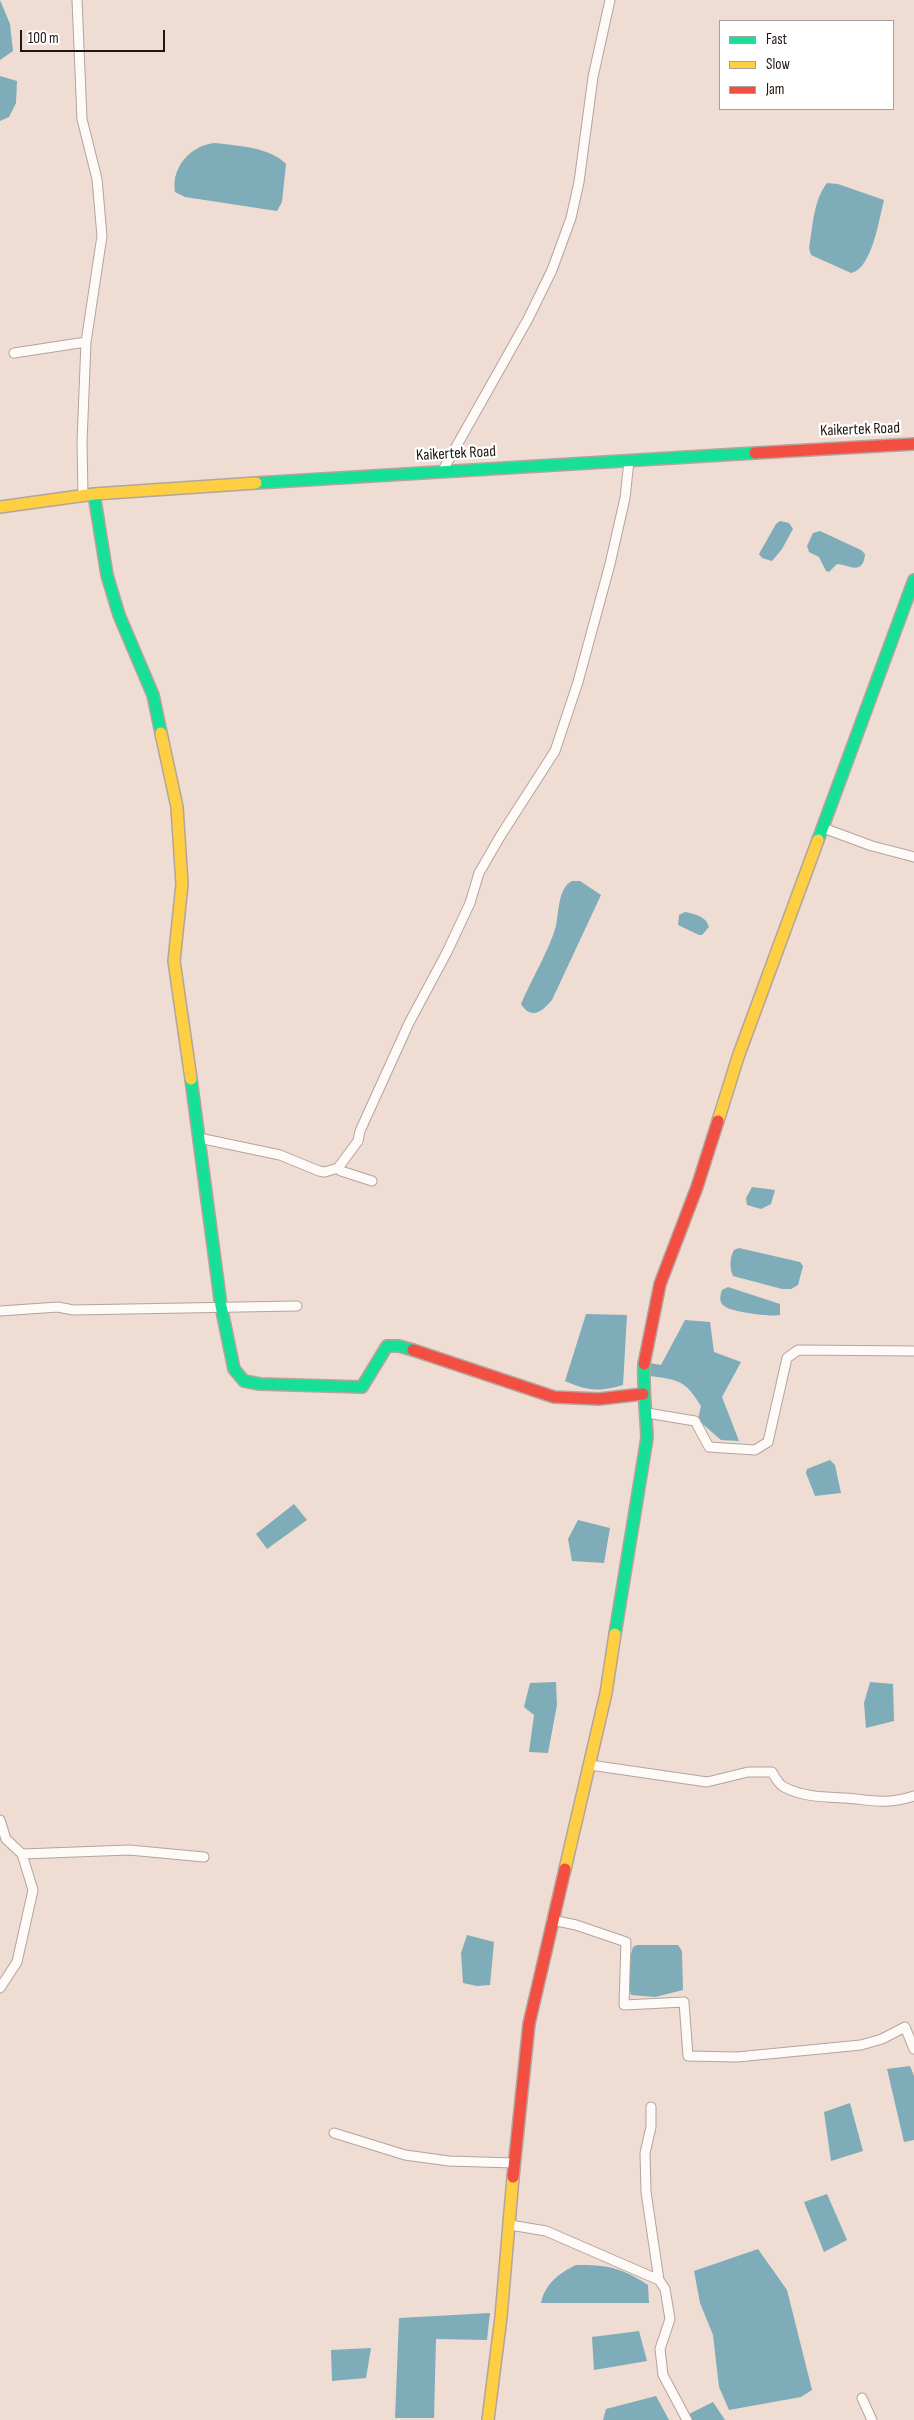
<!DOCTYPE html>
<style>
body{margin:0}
#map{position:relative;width:914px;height:2420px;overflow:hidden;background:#efdcd3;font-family:"Sofia Sans Condensed",sans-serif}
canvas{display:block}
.legend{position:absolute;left:719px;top:20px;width:175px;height:90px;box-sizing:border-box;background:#fff;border:1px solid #a6a19f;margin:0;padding:6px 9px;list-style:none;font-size:15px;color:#21150f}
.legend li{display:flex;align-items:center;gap:10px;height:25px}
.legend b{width:25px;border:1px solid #a6a19f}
.scale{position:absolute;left:20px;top:30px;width:145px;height:22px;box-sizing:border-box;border:2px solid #21150f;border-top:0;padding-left:6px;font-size:15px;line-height:18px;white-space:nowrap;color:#21150f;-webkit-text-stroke:4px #fff;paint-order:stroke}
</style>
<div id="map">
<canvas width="914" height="2420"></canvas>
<ul class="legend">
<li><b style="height:6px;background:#16e098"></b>Fast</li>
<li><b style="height:6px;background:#ffcf43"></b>Slow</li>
<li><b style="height:6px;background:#f24e42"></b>Jam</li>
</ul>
<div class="scale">100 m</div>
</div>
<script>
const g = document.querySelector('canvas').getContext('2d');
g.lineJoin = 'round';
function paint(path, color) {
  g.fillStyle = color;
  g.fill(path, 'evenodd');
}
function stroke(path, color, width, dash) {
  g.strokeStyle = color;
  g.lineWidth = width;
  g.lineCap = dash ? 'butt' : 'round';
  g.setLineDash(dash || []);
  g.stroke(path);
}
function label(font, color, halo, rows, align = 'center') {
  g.font = font + ' "Sofia Sans Condensed",sans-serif';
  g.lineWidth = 4.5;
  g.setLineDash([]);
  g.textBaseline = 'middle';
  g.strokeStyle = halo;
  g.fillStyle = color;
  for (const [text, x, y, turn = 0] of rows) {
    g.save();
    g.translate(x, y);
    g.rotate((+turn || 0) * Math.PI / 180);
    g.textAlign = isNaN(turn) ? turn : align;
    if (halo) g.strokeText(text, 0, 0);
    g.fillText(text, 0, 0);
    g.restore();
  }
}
paint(new Path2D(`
 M0 0 10 24 13 51 0 60Z
 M0 76 17 81 16 103 9 117 0 121Z
 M215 143C238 146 270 147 286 164L282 202 277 211 185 197 175 192C171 167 191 145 215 143Z
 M827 183 838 184 884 200C879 219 872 269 851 273L811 255 809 248C813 227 813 201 827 183Z
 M780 521 789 523 793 529 782 549 772 561 762 558 759 554 776 524Z
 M820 531 861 550 865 554C863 576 849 565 837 564L829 572 826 571 819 557 809 552 807 546 813 533Z
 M572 881H580L601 895 552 1000C542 1012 531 1020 521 1004 531 980 549 951 556 926 559 912 558 888 572 881Z
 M685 912C695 914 706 916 709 927L702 935H699L678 925 679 915Z
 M752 1187 775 1190 771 1204 761 1209 747 1205 746 1198Z
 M739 1248 800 1262 803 1266 798 1285 791 1289H782L733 1276C729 1267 730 1257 734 1250Z
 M728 1287 780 1304V1315C771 1317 729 1312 723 1305 719 1301 720 1295 722 1290Z
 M586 1314 627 1315 623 1385C599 1392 588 1391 565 1381Z
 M685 1320 710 1322 714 1352 741 1362 722 1397 739 1441 721 1440 698 1420 701 1406C685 1380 679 1380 650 1376L649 1363 661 1365Z
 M830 1460 835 1465 841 1493 815 1496 806 1473 807 1469Z
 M294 1504 307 1520 267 1549 256 1534Z
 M578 1520 610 1528 604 1563 572 1561 568 1539Z
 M556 1682 557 1705 548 1753 529 1752 534 1715 524 1707 530 1683Z
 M870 1682 893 1684 894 1721 866 1728 864 1703Z
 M467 1935 494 1942 490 1985 477 1986 463 1983 461 1953Z
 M637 1945H678L682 1951 683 1990 655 1997 631 1995C627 1979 628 1963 633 1947Z
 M910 2066 914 2076V2140L904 2142 887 2069Z
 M850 2103 863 2151 831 2161 824 2112Z
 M827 2194 847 2240 824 2252 804 2202Z
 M758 2249 787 2290 812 2390 801 2397 729 2410 719 2387 713 2335 700 2303 694 2271Z
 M576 2265C607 2265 621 2267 648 2285L649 2303H541C545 2284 559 2273 576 2265Z
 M490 2313 487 2340 436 2339 434 2418H395L399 2318Z
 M639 2331 647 2361 594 2370 592 2337Z
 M371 2348 366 2378 332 2381 331 2350Z
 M656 2396 669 2420H603L606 2409Z
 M713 2402 725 2420H690L687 2415Z`), '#7eacb8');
const street = new Path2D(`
 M77 0 82 119 97 179 102 236 86 342 82 442 83 495
 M14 353 86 342
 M443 470 528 319 552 270 571 218 579 182 593 77 610 0
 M823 828 872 846 914 857
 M199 1138 280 1155 319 1171 325 1172 338 1168
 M372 1181 341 1171 338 1168 358 1141 360 1131 409 1023 447 952 470 903 479 873 501 835 555 751 578 682 610 564 625 498 629 461
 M0 1311 58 1307 73 1310 297 1306
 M647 1413 695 1421 709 1447 755 1450 768 1442 787 1358 798 1350 914 1351
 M590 1765 707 1782 748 1772H772C775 1777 779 1785 784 1787 802 1797 825 1797 845 1798 873 1800 885 1805 914 1796
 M0 1820 6 1839 22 1854 129 1850 204 1857
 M552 1920 576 1925 626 1942 624 2005 684 2002 688 2056 737 2057 861 2045 882 2039 905 2027 914 2049
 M0 1988 17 1962 33 1890 22 1854
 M651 2107V2127L645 2153 646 2192 659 2280
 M334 2133 405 2155 449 2161 514 2163
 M510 2225 546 2231 659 2280 665 2289 670 2319 660 2349 663 2375 687 2420
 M862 2398 872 2420`);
const fast = new Path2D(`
 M256 483 755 453
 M94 494 107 575 119 615 153 695 161 733
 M818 840 914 580
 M191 1079 221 1306 234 1369 244 1381 260 1384 362 1387 387 1346H399L413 1350
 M615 1634 647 1438C646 1413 643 1389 644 1364`);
const slow = new Path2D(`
 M0 507 94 494 256 483
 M161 733 177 807 182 884 174 961 191 1079
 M718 1121 738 1057 818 840
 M565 1869 606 1693 615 1634
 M488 2420 501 2317 513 2177`);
const jam = new Path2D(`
 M755 453 914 444
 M413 1350 554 1397 599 1399 643 1394
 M644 1364 660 1284 697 1187 718 1121
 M513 2177 529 2024 565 1869`);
stroke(street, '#b3a49e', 11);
stroke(fast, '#b3a49e', 14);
stroke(slow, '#b3a49e', 14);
stroke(jam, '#b3a49e', 14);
stroke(street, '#fdfaf8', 9);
stroke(fast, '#16e098', 11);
stroke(slow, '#ffcf43', 11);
stroke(jam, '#f24e42', 11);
label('16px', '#21150f', '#fff', [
 ["Kaikertek Road",860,430,-2],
 ["Kaikertek Road",456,454,-3]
]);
</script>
